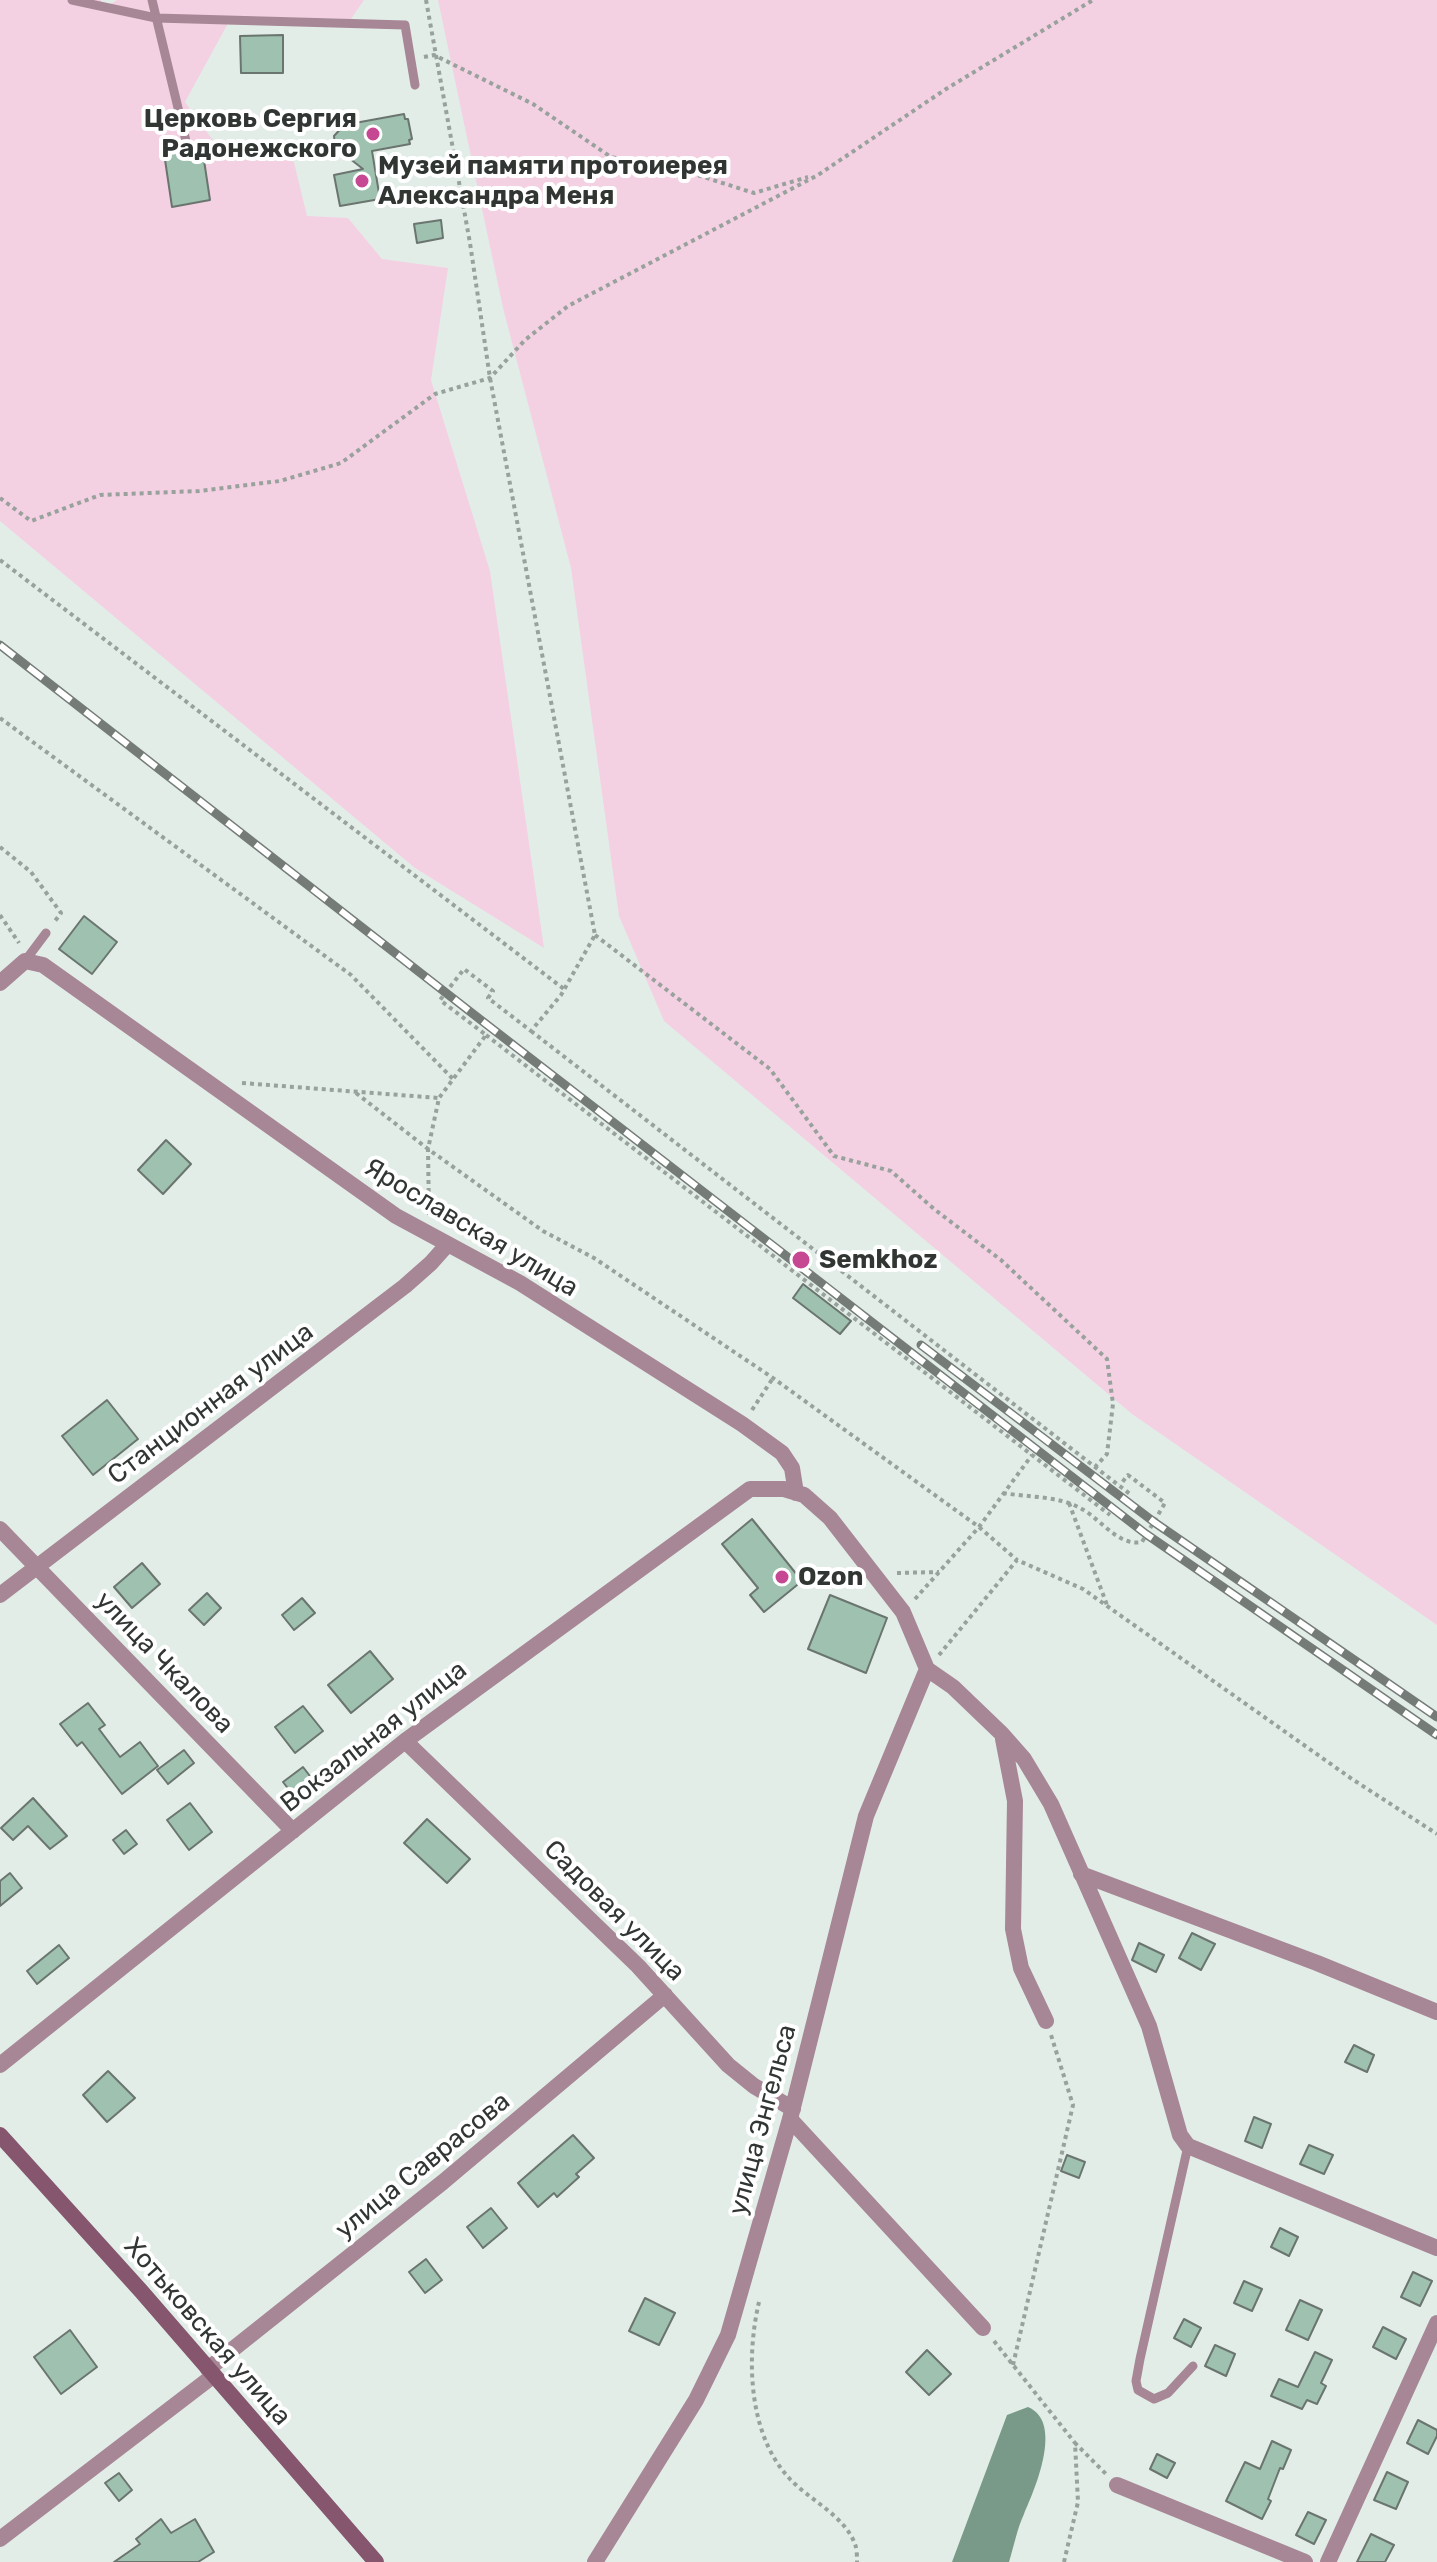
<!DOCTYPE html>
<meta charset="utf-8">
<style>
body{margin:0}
canvas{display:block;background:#e2ede7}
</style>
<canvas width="1437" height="2562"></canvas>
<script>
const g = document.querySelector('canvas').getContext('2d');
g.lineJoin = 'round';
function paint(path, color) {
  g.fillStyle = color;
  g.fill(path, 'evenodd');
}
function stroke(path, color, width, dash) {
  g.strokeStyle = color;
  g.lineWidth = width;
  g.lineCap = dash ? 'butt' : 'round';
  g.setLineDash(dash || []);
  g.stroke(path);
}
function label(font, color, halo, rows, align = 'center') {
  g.font = font + ' Rubik,sans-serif';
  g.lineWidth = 8;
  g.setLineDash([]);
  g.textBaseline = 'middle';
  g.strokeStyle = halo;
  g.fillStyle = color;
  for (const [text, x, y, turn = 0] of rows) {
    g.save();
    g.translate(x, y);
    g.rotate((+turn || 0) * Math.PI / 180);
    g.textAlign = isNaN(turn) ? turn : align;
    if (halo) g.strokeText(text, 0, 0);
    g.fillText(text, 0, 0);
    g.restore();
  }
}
paint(new Path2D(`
 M0 0H101V10L117 0H364L351 19 232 16 185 102 220 150 292 154 307 216 348 218 382 259 448 268 431 380 490 571 544 948 415 868 0 521Z
 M438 0H1437V1625L1132 1414 664 1021 619 916 571 568 503 308Z`), '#f4d1e2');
paint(new Path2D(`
 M1028 2407C1064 2422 1035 2489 1024 2514 1017 2529 1014 2546 1009 2562H952L1007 2415Z`), '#799a88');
const building = new Path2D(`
 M283 35V73H241L240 36Z
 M404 114 405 119H408L412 139 409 140 410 144 372 151 380 199 340 206 334 175 363 169 335 147 334 136 344 125Z
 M202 147 210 200 172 207 164 153Z
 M441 220 443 238 417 243 414 224Z
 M84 916 117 942 92 974 59 949Z
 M166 1140 191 1164 163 1194 138 1170Z
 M803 1284 851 1321 840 1334 793 1298Z
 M107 1400 138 1439 93 1475 62 1436Z
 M752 1519 802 1581 764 1612 750 1595 758 1588 722 1544Z
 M142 1563 160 1584 132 1608 114 1587Z
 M207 1593 221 1608 204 1625 189 1610Z
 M830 1595 887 1618 866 1673 808 1649Z
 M302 1598 315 1613 294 1630 282 1615Z
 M370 1651 393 1679 351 1713 328 1685Z
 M88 1703 105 1725 99 1729 120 1757 140 1742 158 1766 122 1794 82 1742 77 1746 60 1724Z
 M303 1706 323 1731 295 1753 275 1727Z
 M184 1750 194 1763 168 1784 157 1770Z
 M303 1767 313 1780 293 1795 283 1782Z
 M33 1798 67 1836 50 1849 28 1826 13 1840 1 1828Z
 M190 1803 212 1832 189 1850 167 1820Z
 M427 1819 470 1859 447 1883 404 1843Z
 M126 1830 137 1844 124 1854 113 1840Z
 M10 1873 22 1888 0 1906V1881Z
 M1192 1933 1215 1944 1201 1970 1179 1958Z
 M1139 1943 1164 1955 1156 1972 1132 1960Z
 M59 1945 69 1958 37 1984 27 1971Z
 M1354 2045 1374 2055 1367 2072 1345 2062Z
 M108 2071 135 2098 107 2122 83 2095Z
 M1254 2117 1271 2124 1262 2148 1245 2141Z
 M573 2135 594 2158 576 2174 579 2177 557 2197 554 2193 538 2207 518 2183Z
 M1309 2145 1333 2155 1324 2174 1300 2164Z
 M1067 2155 1085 2162 1079 2178 1061 2171Z
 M491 2208 507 2228 483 2248 467 2227Z
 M1280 2228 1298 2237 1289 2256 1271 2247Z
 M426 2259 442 2280 425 2293 409 2272Z
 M1413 2272 1432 2281 1420 2306 1401 2297Z
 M1244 2281 1262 2289 1252 2311 1234 2303Z
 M645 2298 675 2313 659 2345 629 2331Z
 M1300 2300 1322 2310 1308 2340 1286 2330Z
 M1184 2319 1201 2328 1191 2347 1174 2338Z
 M1383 2327 1406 2339 1396 2359 1373 2347Z
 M70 2330 97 2367 61 2394 34 2357Z
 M1215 2345 1235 2354 1226 2376 1205 2366Z
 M927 2350 951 2374 929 2395 906 2372Z
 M1315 2352 1332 2360 1321 2383 1326 2386 1317 2404 1307 2400 1302 2409 1271 2396 1279 2379 1298 2387Z
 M1418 2420 1437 2430V2436L1428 2454 1407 2443Z
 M1272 2441 1291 2450 1283 2469 1280 2468 1268 2499 1271 2501 1262 2519 1226 2501 1245 2462 1260 2469Z
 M1157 2454 1175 2463 1167 2478 1150 2469Z
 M1387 2472 1408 2482 1396 2509 1374 2500Z
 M119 2473 132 2490 119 2501 105 2483Z
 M1308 2512 1326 2520 1314 2544 1296 2535Z
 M161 2519 171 2533 195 2519 214 2552 198 2562H114L140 2544 136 2539Z
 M1371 2534 1394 2545 1385 2562H1357Z`);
paint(building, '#9fc1af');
stroke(building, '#6b7570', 2);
stroke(new Path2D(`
 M426 0 470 243 490 378 595 935 561 995 531 1031 488 998 493 991 464 969 440 1000 486 1035 439 1098 428 1149 429 1215
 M424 57 434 55 533 104 611 157 694 174 754 193 808 177
 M0 498 31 521 100 495 199 491 280 481 341 463 435 394 490 378 525 340 568 306 818 175 946 89 1093 0
 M0 560 564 989
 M0 718 351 975 453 1079
 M0 847 31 872 61 913 55 921
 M0 915 19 943
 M595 935 770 1069 834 1156 891 1171 934 1209 1001 1260 1107 1359 1113 1404 1107 1454 1095 1467
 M531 1031 1130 1494
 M486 1035 1110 1515
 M242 1083 439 1098
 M356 1093 428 1149 543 1231 594 1258 773 1378 979 1527 1017 1560
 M752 1410 773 1378
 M1003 1493C1026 1497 1057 1496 1078 1507 1099 1516 1117 1547 1142 1542L1165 1503 1128 1475 1120 1485
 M1069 1503 1107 1605
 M897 1573 939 1572
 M915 1599 979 1527 1032 1455
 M939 1655 1017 1560 1083 1589 1352 1779 1437 1834
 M759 2302C746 2357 748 2434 789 2478 809 2500 844 2515 855 2544 857 2549 857 2557 857 2562
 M994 2341 1075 2443
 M1013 2365 1073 2105 1051 2035
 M1064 2562 1078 2502 1075 2443 1106 2474`), '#98a19c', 4, [4, 4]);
stroke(new Path2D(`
 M72 0 156 18 405 25 415 85
 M152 0 186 141
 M25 961 46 933
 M1188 2146 1140 2359 1136 2381 1138 2390 1154 2399 1168 2393 1193 2366`), '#a78696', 9);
stroke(new Path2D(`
 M0 983 25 961 43 965 396 1216 520 1283 742 1424 782 1453 792 1468 796 1493
 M0 1529 293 1831
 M0 1595 405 1286 431 1263 447 1245
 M927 1669 953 1687 1002 1734 1024 1759 1051 1804 1149 2026 1180 2135 1188 2146 1437 2248
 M1003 1739 1015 1801 1013 1929 1021 1968 1046 2021
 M405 1741 638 1966 728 2065 754 2086 793 2109
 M1081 1874 1317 1963 1437 2012
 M0 2065 405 1741 750 1489H784L804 1495 830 1518 903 1612 927 1669
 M790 2119 983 2328
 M208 2369 443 2182 665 1995
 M1117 2485 1305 2562
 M0 2539 213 2376
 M595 2562 696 2400 728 2335 790 2119 866 1816 927 1669
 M1328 2562 1437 2323`), '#a78696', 16);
stroke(new Path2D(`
 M0 2135 141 2291 376 2562`), '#85566e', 16);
const rail = new Path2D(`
 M0 645 468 1010 1146 1534 1437 1735
 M921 1345 1154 1522 1437 1717`);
stroke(rail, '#757c78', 9);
stroke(rail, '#fff', 6, [18]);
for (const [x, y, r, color] of [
 [373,134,8,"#c64792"],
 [362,181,8,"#c64792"],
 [801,1260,10,"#c64792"],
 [782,1577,8,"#c64792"]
]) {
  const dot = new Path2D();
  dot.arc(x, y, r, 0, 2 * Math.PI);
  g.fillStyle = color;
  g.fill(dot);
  stroke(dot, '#fff', 3);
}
label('bold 26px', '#313633', '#fff', [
 ["Церковь Сергия",357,119,"right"],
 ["Радонежского",357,149,"right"],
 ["Музей памяти протоиерея",378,166],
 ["Александра Меня",378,196],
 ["Semkhoz",819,1260],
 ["Ozon",798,1577]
], 'left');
label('26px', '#313633', '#fff', [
 ["Ярославская улица",471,1228,31],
 ["Станционная улица",211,1404,-37],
 ["улица Чкалова",164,1663,46],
 ["Вокзальная улица",374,1737,-38],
 ["Садовая улица",614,1911,45],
 ["улица Энгельса",763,2120,-75],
 ["улица Саврасова",423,2166,-39],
 ["Хотьковская улица",207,2332,49]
]);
</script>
